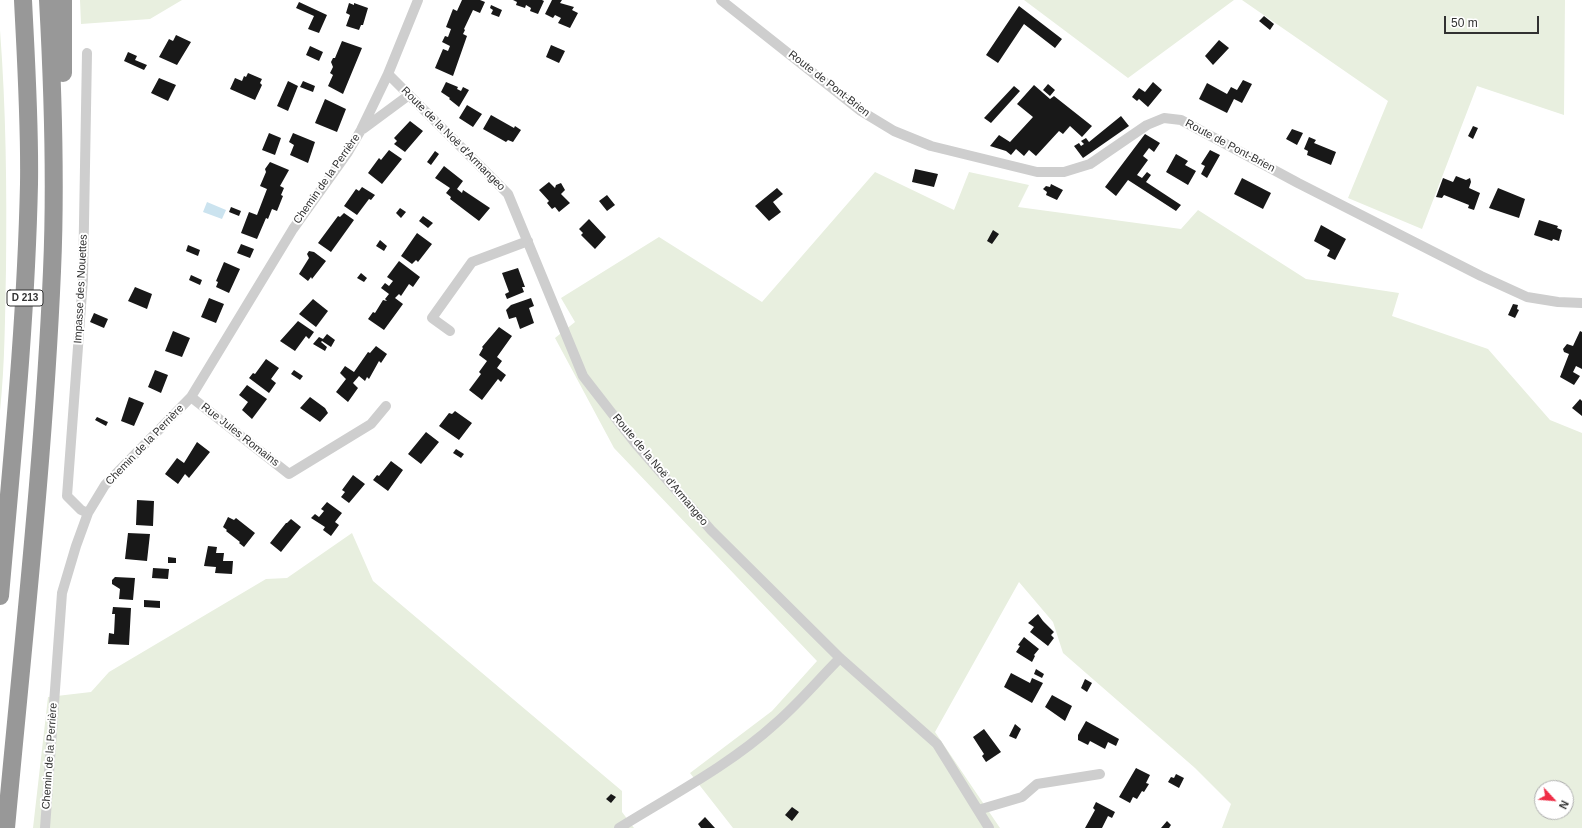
<!DOCTYPE html>
<meta charset="utf-8">
<style>
body{margin:0}
#map{position:relative;width:1582px;height:828px;overflow:hidden;background:#fff;font-family:Arial,sans-serif}
canvas{display:block}
.north{position:absolute;left:1534px;top:780px;width:40px;height:40px;box-sizing:border-box;background:#fff;border:1px solid #adadad;border-radius:50%;rotate:116deg;font-size:11px;font-weight:700;line-height:16px;text-align:center;color:#313131}
.north::after{content:'';display:block;margin:auto;width:14px;height:18px;background:#ef2d46;clip-path:polygon(50% 0,100% 100%,50% 72%,0 100%)}
.scale{position:absolute;left:1444px;top:16px;width:95px;height:18px;box-sizing:border-box;border:2px solid #313131;border-top:0;padding-left:5px;font-size:12px;line-height:14px;white-space:nowrap;color:#313131;-webkit-text-stroke:3px #fff;paint-order:stroke}
</style>
<div id="map">
<canvas width="1582" height="828"></canvas>
<div class="north">N</div>
<div class="scale">50 m</div>
</div>
<script>
const g = document.querySelector('canvas').getContext('2d');
g.lineJoin = 'round';
function paint(path, color) {
  g.fillStyle = color;
  g.fill(path, 'evenodd');
}
function stroke(path, color, width, dash) {
  g.strokeStyle = color;
  g.lineWidth = width;
  g.lineCap = dash ? 'butt' : 'round';
  g.setLineDash(dash || []);
  g.stroke(path);
}
function label(font, color, halo, rows, align = 'center') {
  g.font = font + ' Arial,sans-serif';
  g.lineWidth = 4;
  g.setLineDash([]);
  g.textBaseline = 'middle';
  g.strokeStyle = halo;
  g.fillStyle = color;
  for (const [text, x, y, turn = 0] of rows) {
    g.save();
    g.translate(x, y);
    g.rotate((+turn || 0) * Math.PI / 180);
    g.textAlign = isNaN(turn) ? turn : align;
    if (halo) g.strokeText(text, 0, 0);
    g.fillText(text, 0, 0);
    g.restore();
  }
}
paint(new Path2D(`
 M80 0H182L150 19 81 24Z
 M1024 0H1234L1128 78Z
 M1242 0H1565L1564 115 1477 86 1422 229 1348 198 1388 101Z
 M0 30C6 109 7 189 6 269 5 316 5 364 0 411Z
 M875 172 954 210 969 172 1029 185 1018 207 1181 229 1198 210 1306 279 1399 293 1392 316 1488 349 1550 420 1582 433V828H1222L1231 804 1195 768 1063 653 1053 622 1019 582 935 732 1000 828H733L690 773 772 711 817 661 614 448 555 338 575 322 561 298 659 237 762 302ZM1542 788H1566V812H1542Z
 M352 533 373 581 622 791V812L634 828H33L48 697 91 692 109 672 266 579 287 578Z`), '#e8efdf');
paint(new Path2D(`
 M207 202 226 210 222 219 203 212Z`), '#cbe3ef');
paint(new Path2D(`
 M462 0H480L485 2 480 13 473 10 464 29 465 30 463 34 467 36 453 76 435 68 443 49 448 51 450 46 442 42 445 36 448 37 451 29 446 27 453 9 457 11Z
 M513 0H542L544 1 538 14 530 11 531 8 526 5 525 8 516 5 517 2Z
 M552 0H562L560 3 574 7 572 10 578 13 570 28 558 23 561 18 555 15 553 18 545 14Z
 M299 2 327 15 319 33 308 29 314 16 296 8Z
 M349 3 354 5V3L368 8 363 25H361L359 30 346 26 350 15 346 13Z
 M491 5 502 10 499 17 491 14 493 10 490 8Z
 M1019 6 1062 39 1055 48 1024 24 998 63 986 55Z
 M1264 16 1274 24 1270 30 1259 21Z
 M176 35 191 42 177 65 159 57 169 39 173 41Z
 M1219 40 1229 48 1213 65 1205 56Z
 M342 41 362 48 343 94 328 86 333 75 330 73 333 67 331 62 333 58H335Z
 M551 45 565 51 559 63 546 57Z
 M310 46 323 52 319 61 306 55Z
 M128 52 137 56 135 60 147 65 144 70 124 61Z
 M248 73 262 79 260 83 262 85 255 100 230 89 235 78 242 81 244 76 246 77Z
 M159 78 176 85 168 101 151 93Z
 M1243 80 1252 84 1242 103 1234 99 1227 113 1199 99 1207 83 1227 94 1231 87 1237 90Z
 M288 81 298 86 288 111 277 106Z
 M303 81 315 86 313 92 300 87Z
 M446 82 458 87 457 89 461 91 463 87 469 90 459 107 449 99 450 98 441 92Z
 M1153 82 1162 90 1148 107 1139 99 1137 101 1132 97 1139 88 1145 92Z
 M1048 84 1055 90 1050 96 1043 90Z
 M1034 85 1050 99 1054 96 1092 126 1082 137 1070 126 1063 134 1059 131 1036 156 1029 150 1024 156 1016 149 1011 155 1006 151 990 146 999 135 1010 142 1033 117 1017 104Z
 M1014 86 1020 91 991 123 984 118Z
 M325 99 346 109 337 132 315 123Z
 M467 105 482 114 473 127 459 118Z
 M491 115 514 128 515 126 521 130 513 142 508 140 506 142 483 129Z
 M1121 116 1129 126 1083 158 1074 146 1079 143 1081 146 1084 144 1081 141 1086 138 1089 142Z
 M410 121 423 131 405 152 394 144 397 141 394 138Z
 M1473 126 1478 128 1473 139 1468 136Z
 M1292 129 1303 133 1297 145 1286 139Z
 M269 133 281 138 275 155 262 150Z
 M293 133 315 142 308 163 290 155 294 145 289 142Z
 M1145 134 1160 143 1154 152 1149 148 1143 156 1148 160 1137 175 1142 178 1147 172 1151 175 1146 182 1181 205 1176 211 1128 180 1116 196 1105 187Z
 M1309 137 1316 140 1314 143 1336 152 1331 165 1307 155 1308 151 1304 149Z
 M389 150 402 159 382 184 368 173 379 158 381 160Z
 M1210 150 1220 155 1207 178 1201 174 1205 166 1201 164Z
 M435 151 439 154 431 165 427 162Z
 M1176 154 1188 161 1185 165 1196 171 1188 185 1166 172Z
 M270 162 289 170 280 186 284 188 281 195 283 196 277 211 272 209 268 219 266 218 257 239 241 233 249 212 257 215 267 189 260 186 266 172 265 169Z
 M444 166 463 181 457 189 462 193 463 190 490 208 479 221 450 199 451 197 446 193 450 188 435 178Z
 M915 169 938 174 934 187 912 182Z
 M1456 176 1466 180 1470 178 1471 182 1469 188 1480 193 1474 210 1468 208 1469 205 1444 195 1442 198 1436 197 1443 178 1453 182Z
 M1242 178 1271 193 1263 209 1234 194Z
 M549 182 555 188 556 185 561 183 565 190 561 194 570 203 559 212 555 207 552 209 547 203 549 201 539 190Z
 M1051 184 1063 190 1057 200 1046 195 1047 192 1043 189 1046 186 1050 187Z
 M362 187 375 195 371 200 369 199 357 215 344 206 356 189 359 191Z
 M777 188 783 194 773 202 781 212 769 221 755 206Z
 M1498 188 1525 199 1519 218 1489 208Z
 M607 195 615 205 607 211 599 201Z
 M231 207 241 211 239 216 229 212Z
 M400 208 406 212 401 218 396 213Z
 M344 213 354 220 331 252 318 243 338 216 340 217Z
 M423 216 433 223 428 228 419 221Z
 M589 219 606 237 595 249 581 235 583 233 579 229Z
 M1539 220 1558 226 1557 228 1562 230 1559 241 1553 239 1552 241 1534 235Z
 M1321 225 1346 239 1335 260 1327 256 1330 250 1314 241Z
 M993 230 999 234 992 244 987 241Z
 M417 233 432 244 418 262 416 260 412 264 401 256Z
 M380 240 387 246 384 251 376 246Z
 M241 244 254 249 250 258 237 253Z
 M188 245 200 250 198 256 186 251Z
 M309 251 314 252 326 261 312 279 311 277 308 281 299 274 309 258 307 254Z
 M399 261 420 277 413 287 409 284 401 296 399 294 395 298 403 304 384 330 368 319 373 312 375 313 383 300 387 301 385 299 389 294 381 288 385 283 389 286 393 281 387 277Z
 M224 262 240 269 229 293 216 287 218 282 216 281Z
 M518 268 525 287H522L524 292 507 299 505 294 509 292 502 273Z
 M361 273 367 278 364 282 357 278Z
 M191 275 202 280 200 285 189 280Z
 M135 287 152 294 147 309 128 301Z
 M209 298 224 304 216 323 201 317Z
 M531 298 534 306 529 308 534 323 520 329 516 317 509 319 506 310 511 305Z
 M313 299 328 311 316 327 299 314Z
 M1513 304 1518 305 1517 309 1519 310 1515 318 1508 315Z
 M94 313 108 319 104 328 90 322Z
 M298 321 314 332 309 339 306 336 295 351 280 341Z
 M499 327 512 336 497 357 502 361 497 368 506 375 501 382 498 379 482 400 469 390 481 374 479 372 487 361 479 355 483 348 482 347Z
 M173 331 190 338 182 357 165 351Z
 M1580 331 1582 332V369L1576 366 1573 372 1580 376 1574 385 1560 377 1569 354 1564 352 1563 349 1567 344 1573 346Z
 M327 334 335 340 331 347 322 341 321 342 327 347 325 351 313 344 319 337 323 339Z
 M376 346 387 354 381 363 379 361 369 379 367 377 365 381 359 376 353 383 358 388 348 402 336 392 346 379 340 373 345 366 354 372 368 352 370 353Z
 M266 359 279 368 271 379 276 383 269 393 249 378 253 373 255 374Z
 M155 370 168 375 161 393 148 387Z
 M294 370 303 376 300 380 291 374Z
 M247 385 267 399 252 419 242 410 248 402 239 395Z
 M129 397 144 403 134 426 121 421Z
 M310 397 325 408 328 413 320 422 300 408Z
 M1580 399 1582 401V416L1572 408Z
 M455 411 472 423 459 440 439 426 449 413 452 414Z
 M97 417 108 422 106 426 95 420Z
 M426 432 439 442 421 464 408 454Z
 M197 442 210 452 189 478 185 474 178 484 165 474 177 458 184 463Z
 M456 449 464 454 461 458 453 453Z
 M391 461 403 470 388 491 373 480 377 475 379 476Z
 M353 475 365 484 349 503 341 497 345 492 342 490Z
 M137 500 154 501 153 526 136 525Z
 M327 502 342 513 335 522 339 525 331 536 323 530 325 527 311 518 315 514 319 517 324 511 321 509Z
 M228 517 234 520 236 518 255 533 244 547 239 543 240 542 226 531 227 530 223 527Z
 M291 519 301 527 281 552 270 543 286 523H287Z
 M128 533 150 534 147 561 125 559Z
 M208 546 217 547 216 553H224L223 561H233L232 574 215 573 216 567 204 566Z
 M168 557 176 558V563H168Z
 M153 568 169 569 168 579 152 578Z
 M115 577 135 578 133 600 119 599 120 589 112 584V580Z
 M144 600 160 601V608L144 607Z
 M113 607 131 608 129 645 108 644 109 633 114 634 115 614H112Z
 M1038 614 1043 621 1054 632 1051 635 1054 638 1048 646 1030 632 1034 627 1028 623Z
 M1024 637 1039 649 1034 655 1035 656 1032 662 1016 652 1020 646 1018 645Z
 M1036 669 1044 674 1042 678 1034 674Z
 M1011 673 1030 683 1032 678 1043 683 1032 703 1004 687Z
 M1085 679 1092 683 1087 692 1081 688Z
 M1052 695 1072 706 1065 721 1045 707Z
 M1086 721 1119 739 1116 746 1108 742 1105 749 1090 741 1088 745 1078 740V735Z
 M1015 724 1021 729 1016 739 1009 736Z
 M984 729 1001 752 986 762 982 756 984 754 973 737Z
 M1136 768 1150 775 1146 783 1149 784 1144 792 1142 791 1137 799 1133 797 1130 803 1119 797Z
 M1176 774 1184 778 1179 788 1168 782 1171 777 1174 778Z
 M611 794 616 797 611 803 606 799Z
 M1096 802 1115 812 1112 818 1108 816 1102 828H1085L1095 810 1093 808Z
 M792 807 799 812 792 821 785 815Z
 M705 817 715 828H701L698 824Z
 M1167 821 1171 825 1169 828H1161Z`), '#181818');
stroke(new Path2D(`
 M721 0 861 111 894 131 931 146 1037 172H1064L1090 164 1147 125 1164 118 1181 120 1298 183 1481 276 1527 297 1558 302 1582 303
 M87 53 83 279 67 496 81 510 88 513
 M388 74 508 194 583 376 635 443 711 530 840 658 937 744 989 828
 M363 129 409 95
 M450 331 432 318 472 262 528 241
 M191 397 289 474 371 424 386 406
 M978 810 1022 797 1037 784 1100 774
 M45 828 62 593 76 546 88 513 105 485 191 397 293 229 348 152 361 130 388 74 418 0
 M619 828C672 795 730 765 776 723 799 703 819 679 840 658`), '#cecece', 10);
stroke(new Path2D(`
 M63 0V73
 M0 596C12 459 26 322 29 184 30 123 26 61 23 0
 M6 828C23 643 44 457 52 271 56 181 53 90 48 0`), '#989898', 18);
for (const [x, y, w] of [
 [25,298,36]
]) {
  const box = new Path2D();
  box.roundRect(x - w / 2, y - 8, w, 16, 3);
  g.fillStyle = '#fff';
  g.fill(box);
  stroke(box, '#313131', 1);
}
label('bold 10px', '#313131', null, [
 ["D 213",25,298]
]);
label('11px', '#313131', '#fff', [
 ["Route de Pont-Brien",829,84,38],
 ["Route de la Noë d'Armangeo",453,139,45],
 ["Route de Pont-Brien",1230,146,28],
 ["Chemin de la Perrière",327,179,-55],
 ["Impasse des Nouettes",81,289,-87],
 ["Rue Jules Romains",240,435,38],
 ["Chemin de la Perrière",145,445,-46],
 ["Route de la Noë d'Armangeo",660,470,50],
 ["Chemin de la Perrière",50,756,-86]
]);
</script>
